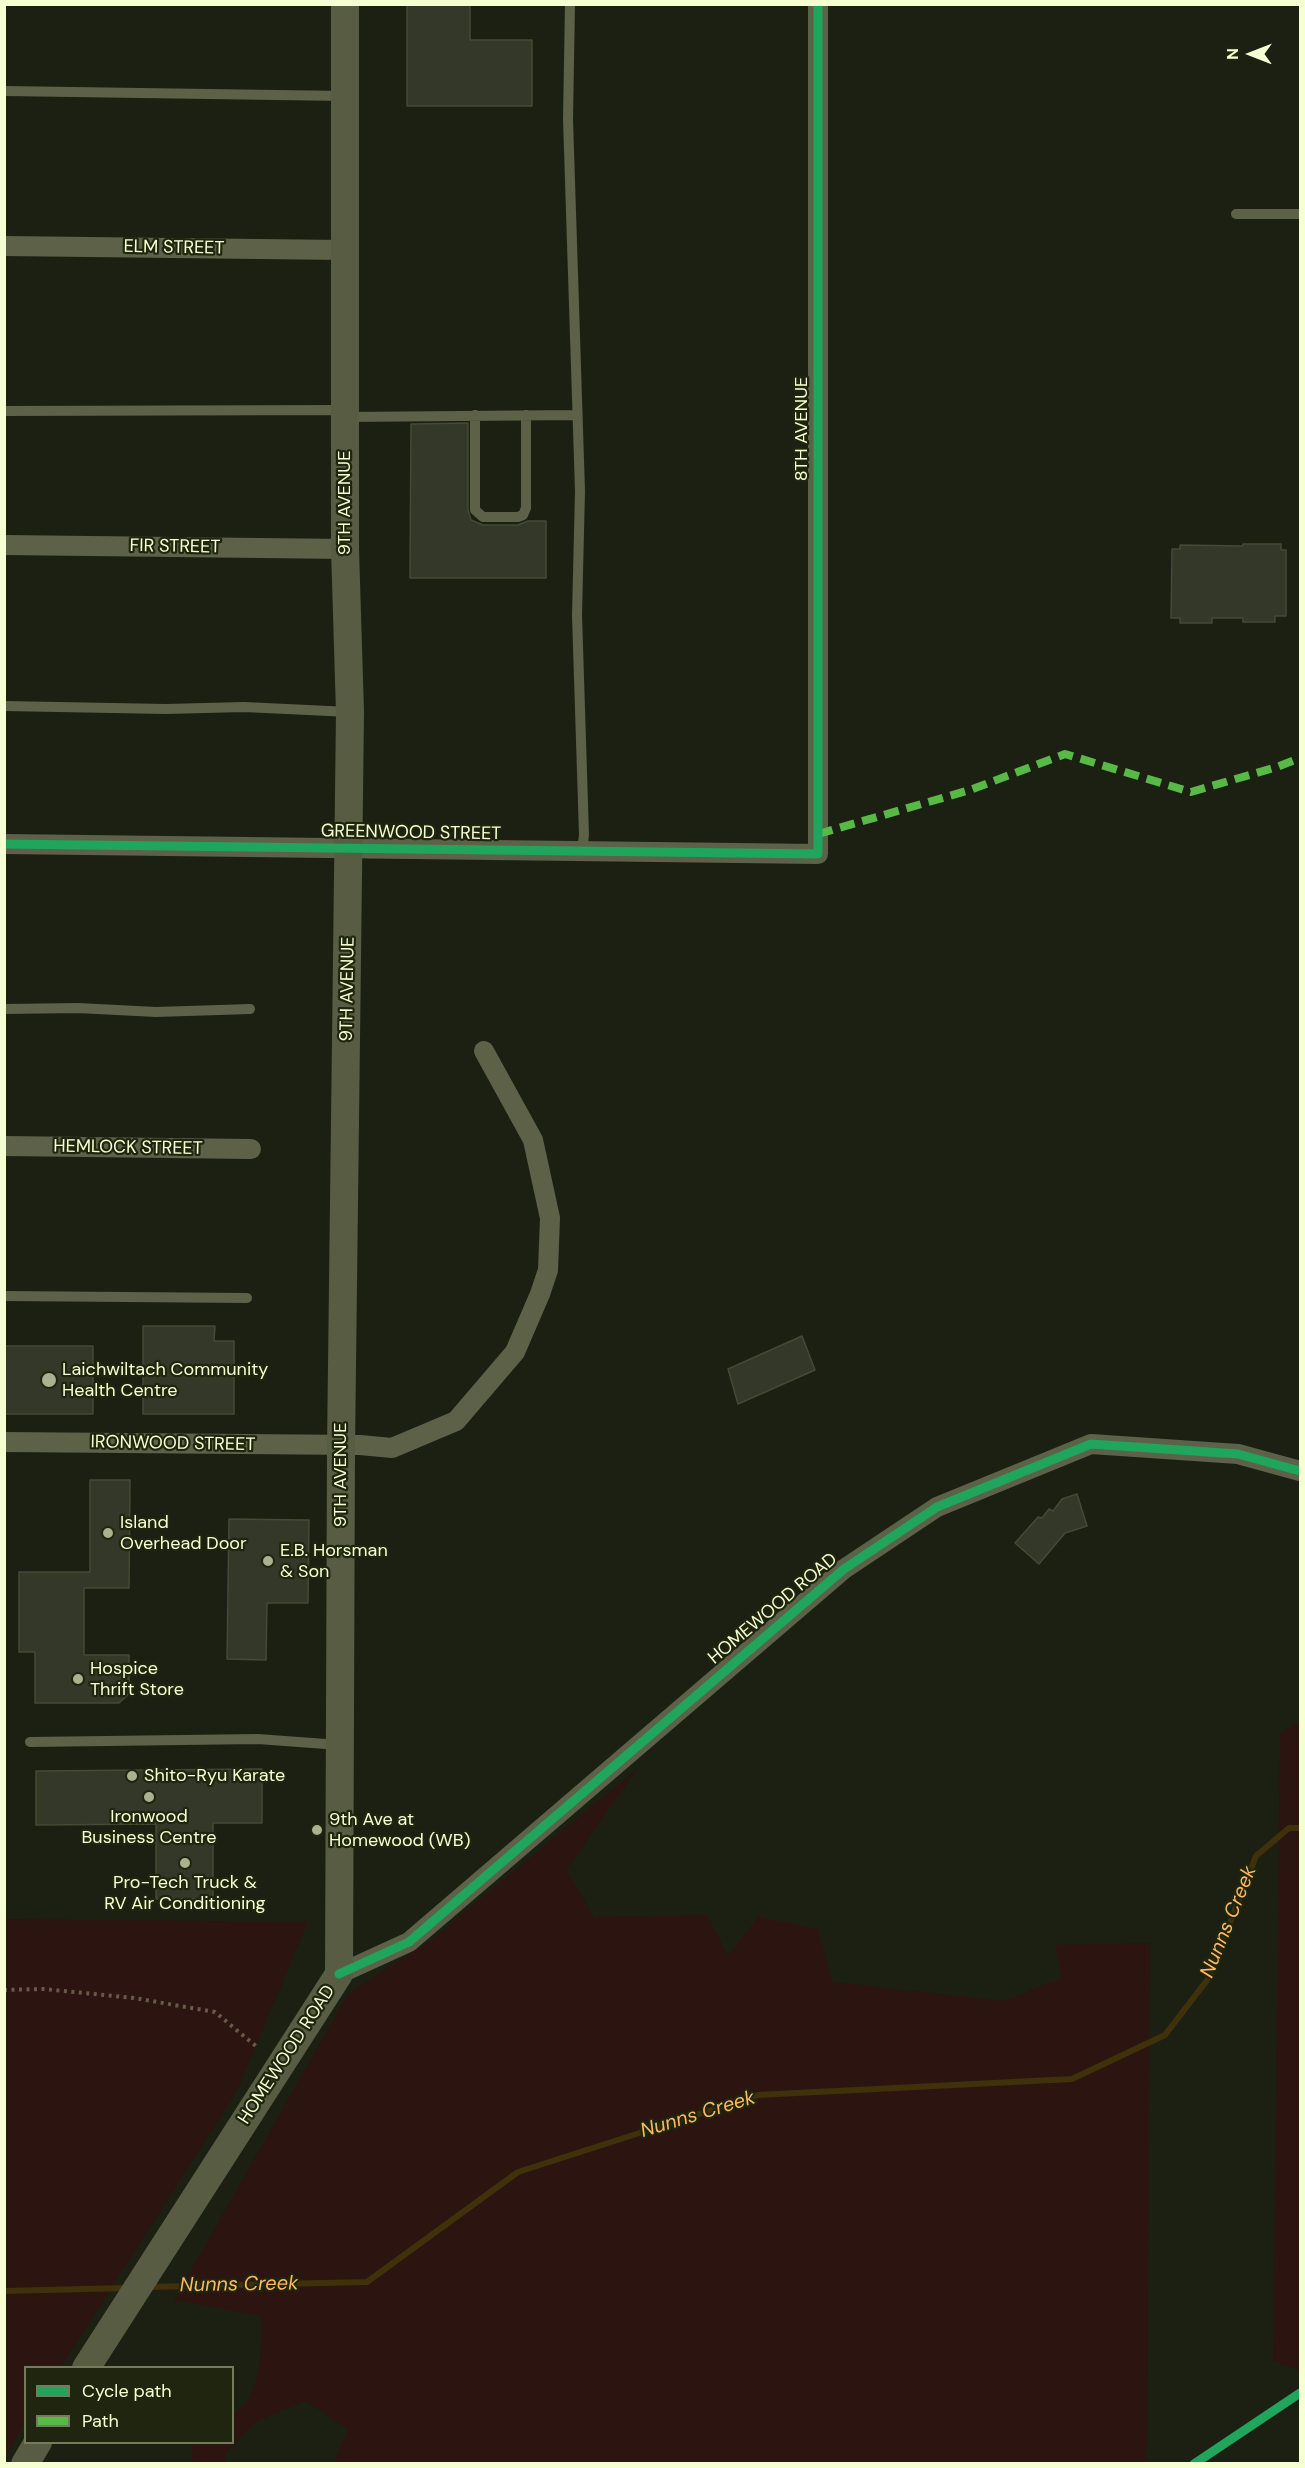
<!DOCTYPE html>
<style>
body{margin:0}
#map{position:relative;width:1305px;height:2468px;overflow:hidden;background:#1c2013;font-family:"DM Sans",sans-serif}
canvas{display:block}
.frame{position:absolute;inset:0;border:6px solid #f6ffd2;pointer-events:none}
.legend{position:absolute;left:24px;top:2366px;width:210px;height:78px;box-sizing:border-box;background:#1f250e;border:2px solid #757c5c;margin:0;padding:8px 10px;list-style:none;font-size:18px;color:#f6ffd2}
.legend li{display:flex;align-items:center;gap:12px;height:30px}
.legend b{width:30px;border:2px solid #757c5c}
.north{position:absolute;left:1221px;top:24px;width:60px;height:60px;-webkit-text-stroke:4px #1f250e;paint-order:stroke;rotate:270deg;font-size:16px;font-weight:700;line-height:24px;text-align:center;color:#f6ffd2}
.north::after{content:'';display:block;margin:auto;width:21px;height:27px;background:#f6ffd2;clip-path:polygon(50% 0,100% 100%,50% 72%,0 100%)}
</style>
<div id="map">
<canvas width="1305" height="2468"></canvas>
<div class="frame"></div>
<ul class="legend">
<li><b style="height:8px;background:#20a55d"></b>Cycle path</li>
<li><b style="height:8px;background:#58b947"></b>Path</li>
</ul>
<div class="north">N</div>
</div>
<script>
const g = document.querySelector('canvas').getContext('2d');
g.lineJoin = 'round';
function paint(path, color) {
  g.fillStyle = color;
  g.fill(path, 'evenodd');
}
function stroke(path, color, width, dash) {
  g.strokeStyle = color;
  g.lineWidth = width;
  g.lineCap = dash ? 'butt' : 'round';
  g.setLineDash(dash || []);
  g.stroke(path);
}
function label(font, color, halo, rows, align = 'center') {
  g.font = font + ' "DM Sans",sans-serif';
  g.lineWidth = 4.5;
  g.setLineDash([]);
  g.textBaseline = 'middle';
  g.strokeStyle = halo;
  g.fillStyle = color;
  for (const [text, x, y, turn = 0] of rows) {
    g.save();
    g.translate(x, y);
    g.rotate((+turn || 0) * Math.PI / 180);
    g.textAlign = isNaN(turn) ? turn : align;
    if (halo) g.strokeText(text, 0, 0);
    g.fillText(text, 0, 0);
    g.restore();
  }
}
paint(new Path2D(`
 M1300 1722V2371L1273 2361 1280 1733Z
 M638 1768 566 1870 594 1917 707 1915 728 1956 758 1917 818 1929 832 1982 1004 2001 1062 1978 1055 1945 1150 1943 1147 2463H334L348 2429 306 2401 255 2422 225 2454 226 2463H192V2443L232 2442 233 2414C264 2392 261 2350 261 2316L174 2300 348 1994 434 1938Z
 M5 1919 308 1922 237 2091 61 2367 26 2368 25 2423 5 2457Z`), '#2c1411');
stroke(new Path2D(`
 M149 2287 367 2282 518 2172 758 2095 1072 2079 1165 2035 1208 1979 1256 1856 1289 1828H1300
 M4 2291 127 2288`), '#40310a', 6);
const building = new Path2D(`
 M407 4H470V40H532V106H407Z
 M468 423V510L471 520 483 525H518L528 521H546V578H410L411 424Z
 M1243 544H1281V550H1286V616H1275V622H1243V618H1212V623H1180V618H1171L1172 549H1180V545L1243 546Z
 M143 1326H215L214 1341H234V1414H143Z
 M802 1336 815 1370 738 1404 728 1369Z
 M4 1346H93V1414H4Z
 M90 1480H130L129 1588H84V1655H129V1694L119 1703H35V1652H19V1572H90Z
 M1077 1494 1087 1526 1065 1533 1039 1564 1015 1543 1038 1517 1042 1518 1049 1509 1053 1511 1062 1499Z
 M229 1519 309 1520 308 1603H267L266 1660 227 1659Z
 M262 1769V1823H213V1899H156V1824L36 1825V1771Z`);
paint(building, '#333828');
stroke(building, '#444a35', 1.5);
stroke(new Path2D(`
 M4 1990 43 1989 134 1998 215 2012 257 2047`), '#685a49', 4, [3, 4.5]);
stroke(new Path2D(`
 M570 4 568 119 580 491 577 615 584 835 582 852
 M4 91 345 96
 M1236 214H1300
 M4 411 344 410
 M475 415V510L483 517H518L523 515 526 508V415
 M345 417 577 415
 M4 706 166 709 244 707 350 712
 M4 1009 78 1008 156 1012 250 1009
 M4 1296 247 1298
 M30 1742 258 1739 339 1745`), '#5d6148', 10);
stroke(new Path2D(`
 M4 246 344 250
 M4 545 345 549
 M4 844 818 854V4
 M4 1146 251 1149
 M4 1442 360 1445 392 1448 456 1421 515 1352 540 1294 548 1270 550 1218 533 1140 484 1051
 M339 1974 409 1942 844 1569 937 1507 1091 1444 1238 1454 1300 1471`), '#5d6148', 20);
stroke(new Path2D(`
 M86 2368 339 1974 341 1447 350 712 345 549V4
 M25 2464 38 2442`), '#585c42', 28);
stroke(new Path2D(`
 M818 834 970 790 1065 754 1191 792 1277 767 1300 758`), '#58b947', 8, [15, 8]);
stroke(new Path2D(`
 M4 844 818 854V4
 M339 1974 409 1942 844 1569 937 1507 1091 1444 1238 1454 1300 1471
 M1194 2464 1300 2393`), '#20a55d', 9);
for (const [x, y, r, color] of [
 [49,1380,8,"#aab18f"],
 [108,1533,6,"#aab18f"],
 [268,1561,6,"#aab18f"],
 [78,1679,6,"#aab18f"],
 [132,1776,6,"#aab18f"],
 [149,1797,6,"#aab18f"],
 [317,1830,6,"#aab18f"],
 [185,1863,6,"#aab18f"]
]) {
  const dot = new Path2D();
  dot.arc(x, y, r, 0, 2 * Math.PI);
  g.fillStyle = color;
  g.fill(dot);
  stroke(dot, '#1f250e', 2);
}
label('18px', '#f6ffd2', '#1f250e', [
 ["ELM STREET",174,248,1],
 ["8TH AVENUE",802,429,-90],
 ["9TH AVENUE",345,503,-90],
 ["FIR STREET",175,547,1],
 ["GREENWOOD STREET",411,833,1],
 ["9TH AVENUE",348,989,-89],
 ["HEMLOCK STREET",128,1148,1],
 ["IRONWOOD STREET",173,1444,1],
 ["9TH AVENUE",341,1475,-90],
 ["HOMEWOOD ROAD",773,1609,-40],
 ["HOMEWOOD ROAD",287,2055,-57]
]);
label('18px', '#f6ffd2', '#1f250e', [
 ["Laichwiltach Community",62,1370],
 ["Health Centre",62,1391],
 ["Island",120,1523],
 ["Overhead Door",120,1544],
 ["E.B. Horsman",280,1551],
 ["& Son",280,1572],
 ["Hospice",90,1669],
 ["Thrift Store",90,1690],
 ["Shito-Ryu Karate",144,1776],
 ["Ironwood",149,1817,"center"],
 ["Business Centre",149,1838,"center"],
 ["9th Ave at",329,1820],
 ["Homewood (WB)",329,1841],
 ["Pro-Tech Truck &",185,1883,"center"],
 ["RV Air Conditioning",185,1904,"center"]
], 'left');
label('italic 20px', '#ffb860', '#1f250e', [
 ["Nunns Creek",1229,1922,-68],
 ["Nunns Creek",698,2115,-17],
 ["Nunns Creek",239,2285,-1]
]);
</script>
